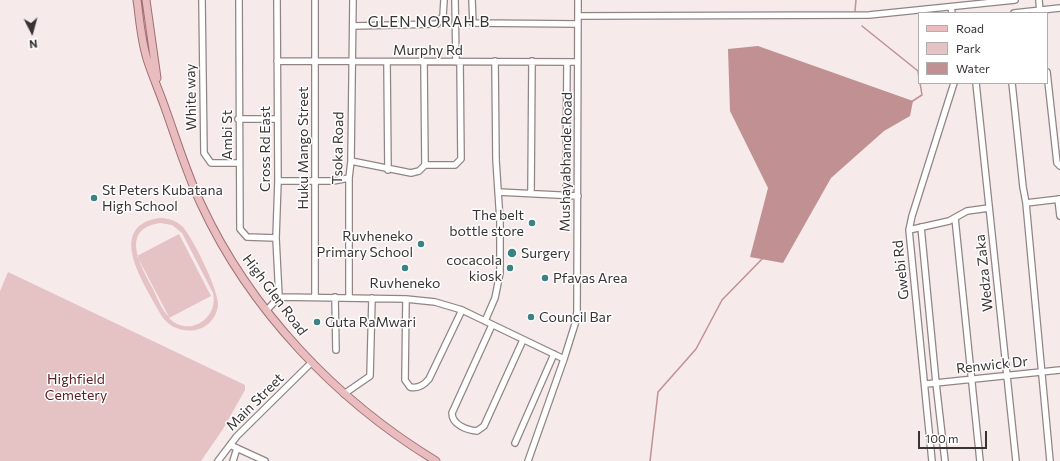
<!DOCTYPE html>
<style>
body{margin:0}
#map{position:relative;width:1060px;height:461px;overflow:hidden;background:#f7eaea;font-family:Commissioner,sans-serif}
canvas{display:block}
.legend{position:absolute;left:918px;top:12px;width:130px;height:72px;box-sizing:border-box;background:#fff;border:1px solid #afadae;margin:0;padding:5px 7px;list-style:none;font-size:12px;color:#383334}
.legend li{display:flex;align-items:center;gap:8px;height:20px}
.legend b{width:20px;border:1px solid #afadae}
.north{position:absolute;left:12px;top:12px;width:40px;height:40px;-webkit-text-stroke:3px #fff;paint-order:stroke;rotate:174deg;font-size:11px;font-weight:700;line-height:16px;text-align:center;color:#383334}
.north::after{content:'';display:block;margin:auto;width:14px;height:18px;background:#383334;clip-path:polygon(50% 0,100% 100%,50% 72%,0 100%)}
.scale{position:absolute;left:918px;top:431px;width:69px;height:18px;box-sizing:border-box;border:2px solid #383334;border-top:0;padding-left:5px;font-size:12px;line-height:14px;white-space:nowrap;color:#383334;-webkit-text-stroke:3px #fff;paint-order:stroke}
</style>
<div id="map">
<canvas width="1060" height="461"></canvas>
<ul class="legend">
<li><b style="height:5px;background:#e9bcbf"></b>Road</li>
<li><b style="height:11px;background:#e5c3c4"></b>Park</li>
<li><b style="height:11px;background:#c09092"></b>Water</li>
</ul>
<div class="north">N</div>
<div class="scale">100 m</div>
</div>
<script>
const g = document.querySelector('canvas').getContext('2d');
g.lineJoin = 'round';
function paint(path, color) {
  g.fillStyle = color;
  g.fill(path, 'evenodd');
}
function stroke(path, color, width, dash) {
  g.strokeStyle = color;
  g.lineWidth = width;
  g.lineCap = dash ? 'butt' : 'round';
  g.setLineDash(dash || []);
  g.stroke(path);
}
function label(font, color, halo, rows, align = 'center') {
  g.font = font + ' Commissioner,sans-serif';
  g.lineWidth = 3;
  g.setLineDash([]);
  g.textBaseline = 'middle';
  g.strokeStyle = halo;
  g.fillStyle = color;
  for (const [text, x, y, turn = 0] of rows) {
    g.save();
    g.translate(x, y);
    g.rotate((+turn || 0) * Math.PI / 180);
    g.textAlign = isNaN(turn) ? turn : align;
    if (halo) g.strokeText(text, 0, 0);
    g.fillText(text, 0, 0);
    g.restore();
  }
}
paint(new Path2D(`
 M159 218C168 218 175 220 182 226 192 236 220 292 218 306 213 336 175 338 161 315 147 288 103 227 159 218ZM160 223 172 225 182 233 213 293C219 319 188 338 169 318L211 296 179 234 137 256 169 317C161 309 157 297 152 287 141 266 119 229 160 223Z
 M8 272 245 385V390L223 429 201 461H0V291Z`), '#e5c3c4');
paint(new Path2D(`
 M758 46 913 101 910 116 884 131 831 178 783 263 750 257 768 188 730 111 728 49Z`), '#c09092');
stroke(new Path2D(`
 M855 11 856 0
 M862 26 918 71 919 79
 M911 102 922 95 920 83
 M650 461 658 392 696 349 722 300 762 259`), '#c09092', 1.5);
const minor = new Path2D(`
 M202 0 204 153 211 163H238
 M239 0 240 229 247 237 276 238
 M277 0 278 181 276 238 279 297
 M455 0 456 62
 M472 0 473 23 577 24
 M1039 0 1040 13
 M951 7 952 13
 M1014 13 1060 8
 M578 16 869 15 1015 0
 M353 26 437 24 443 16 444 0
 M277 61 578 62
 M387 62 388 170
 M1047 72 1057 163 1060 166
 M976 83 1016 461
 M1012 83 1023 187 1026 203 1050 461
 M238 119H277
 M351 161 411 173 419 171 425 165 424 63
 M425 165H455L461 159 460 62
 M278 181H333L349 178
 M498 192 578 196
 M531 193 532 61
 M566 195 567 62
 M1058 199 1060 216
 M1026 203 1060 199
 M955 218 980 461
 M921 227 936 383 945 461
 M909 230 949 221 967 211 989 208
 M315 297V0
 M335 297 336 350
 M349 298V178L351 161 353 0
 M406 299 405 380 410 387C418 389 424 385 429 379L462 310
 M267 310 279 297 406 299 435 302 462 310 564 359
 M485 321 495 298 500 273V221L496 160 495 61
 M492 325 452 413C452 425 467 430 477 431L484 426 523 340
 M926 384 1060 370
 M344 394 370 376 372 298
 M515 443 554 354
 M230 445 265 461
 M218 461 237 436 312 362
 M233 461 237 448
 M528 461 564 359 575 324 577 312 578 0
 M932 461 909 230 912 216 954 83`);
const major = new Path2D(`
 M137 0C140 21 141 42 148 62 153 77 159 91 164 105 176 138 186 172 201 204 250 310 337 401 436 461
 M146 0 157 78`);
stroke(minor, '#908585', 8);
stroke(major, '#a16f72', 9);
stroke(minor, '#fff', 5.5);
stroke(major, '#e9bcbf', 7);
for (const [x, y, r, color] of [
 [94,198,4,"#3a8283"],
 [532,223,4,"#3a8283"],
 [421,244,4,"#3a8283"],
 [512,253,5,"#3a8283"],
 [405,268,4,"#3a8283"],
 [510,268,4,"#3a8283"],
 [545,278,4,"#3a8283"],
 [531,317,4,"#3a8283"],
 [317,322,4,"#3a8283"]
]) {
  const dot = new Path2D();
  dot.arc(x, y, r, 0, 2 * Math.PI);
  g.fillStyle = color;
  g.fill(dot);
  stroke(dot, '#fff', 1.5);
}
label('14px', '#383334', '#fff', [
 ["Murphy Rd",428,50],
 ["White way",191,97,-91],
 ["Ambi St",227,135,-90],
 ["Huku Mango Street",303,148,-90],
 ["Tsoka Road",338,148,-89],
 ["Cross Rd East",265,149,-90],
 ["Mushayabhande Road",566,162,-89],
 ["Gwebi Rd",901,270,-96],
 ["Wedza Zaka",984,273,-96],
 ["High Glen Road",275,295,53],
 ["Renwick Dr",992,365,-6],
 ["Main Street",255,402,-45]
]);
label('14px', '#383334', '#fff', [
 ["St Peters Kubatana",102,190],
 ["High School",102,206],
 ["The belt",524,215,"right"],
 ["bottle store",524,231,"right"],
 ["Ruvheneko",413,236,"right"],
 ["Primary School",413,252,"right"],
 ["Surgery",521,253],
 ["cocacola",502,260,"right"],
 ["kiosk",502,276,"right"],
 ["Pfavas Area",553,278],
 ["Ruvheneko",405,283,"center"],
 ["Council Bar",539,317],
 ["Guta RaMwari",325,322]
], 'left');
label('14px', '#5c2027', '#fff', [
 ["Highfield",76,379],
 ["Cemetery",76,395]
]);
g.letterSpacing = '1px';
label('15px', '#383334', '#fff', [
 ["GLEN NORAH B",429,22]
]);
g.letterSpacing = '0px';
</script>
